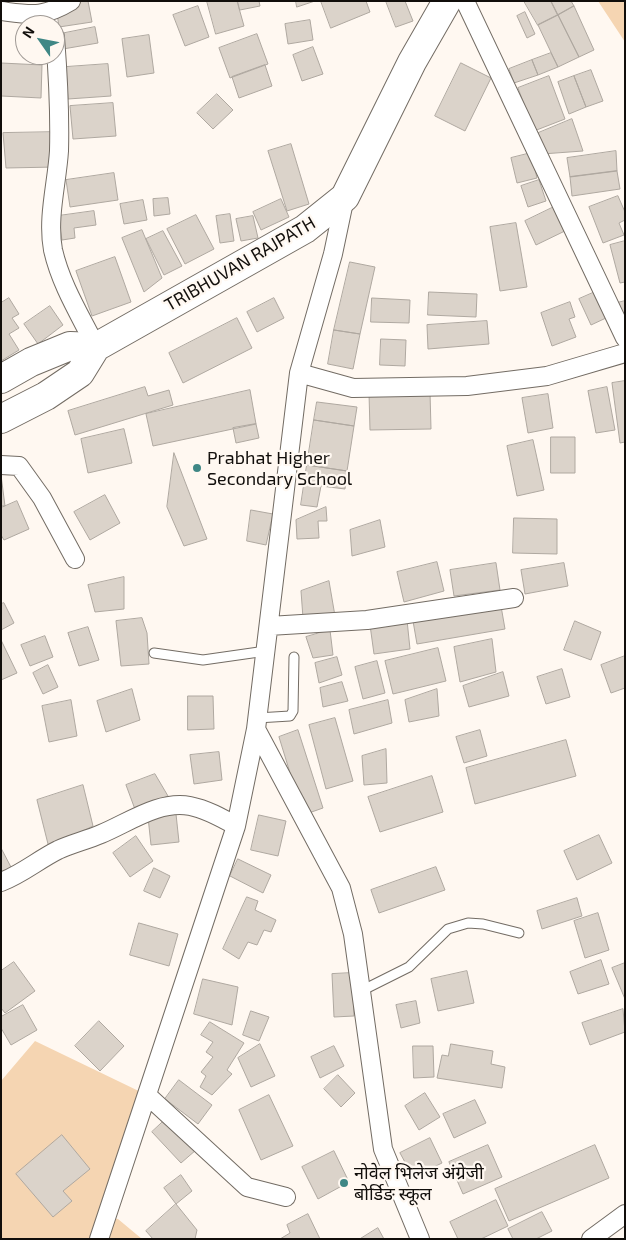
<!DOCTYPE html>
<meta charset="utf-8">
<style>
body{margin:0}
#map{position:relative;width:626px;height:1240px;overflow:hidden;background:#fff8f1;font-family:"Exo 2",sans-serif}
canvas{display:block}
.frame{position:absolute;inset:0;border:2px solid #110e0b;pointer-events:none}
.north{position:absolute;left:15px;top:15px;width:50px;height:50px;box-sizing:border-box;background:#fff8f1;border:1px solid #a09a95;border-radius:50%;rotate:303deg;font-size:14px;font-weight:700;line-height:20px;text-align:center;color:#110e0b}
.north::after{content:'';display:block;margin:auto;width:18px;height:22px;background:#3f8785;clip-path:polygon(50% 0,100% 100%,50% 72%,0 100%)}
</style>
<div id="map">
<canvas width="626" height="1240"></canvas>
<div class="frame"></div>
<div class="north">N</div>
</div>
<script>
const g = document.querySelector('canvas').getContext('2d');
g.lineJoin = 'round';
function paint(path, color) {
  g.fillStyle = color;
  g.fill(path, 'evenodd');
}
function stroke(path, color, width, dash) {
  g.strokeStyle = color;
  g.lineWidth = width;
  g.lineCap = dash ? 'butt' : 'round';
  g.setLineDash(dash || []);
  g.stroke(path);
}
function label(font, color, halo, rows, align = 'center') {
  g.font = font + ' "Exo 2","Noto Sans Devanagari",sans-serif';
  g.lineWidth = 4.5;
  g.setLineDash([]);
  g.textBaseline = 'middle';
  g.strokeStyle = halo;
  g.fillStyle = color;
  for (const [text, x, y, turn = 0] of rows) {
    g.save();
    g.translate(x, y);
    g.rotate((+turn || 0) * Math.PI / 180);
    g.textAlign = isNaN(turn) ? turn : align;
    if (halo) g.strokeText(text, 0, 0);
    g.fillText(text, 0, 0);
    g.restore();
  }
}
paint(new Path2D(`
 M598 1H625V42Z
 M35 1041 147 1095 104 1216 118 1219 142 1239H1V1081Z`), '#f5d5b2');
const building = new Path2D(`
 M76 1H88L92 22 59 27 57 13Z
 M207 1H237L244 26 216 34Z
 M238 1H259L260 6 240 10Z
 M296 1H315L297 7Z
 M321 1H366L370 12 331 28Z
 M386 1H405L413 21 396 27Z
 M524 1H551L558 15 538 25Z
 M551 1H571L574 6 558 15Z
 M198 6 209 37 185 46 173 15Z
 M574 6 594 50 579 57 558 15Z
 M525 12 535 34 527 38 517 16Z
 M558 15 579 57 558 67 538 25Z
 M310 20 313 40 288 44 285 24Z
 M95 27 98 43 63 49 60 34Z
 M257 34 268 64 230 78 219 48Z
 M149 35 154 73 127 77 122 39Z
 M313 47 323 74 302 81 293 55Z
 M551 53 558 67 538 75 532 60Z
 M532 60 538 75 514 83 509 69Z
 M1 63 42 65 41 98 1 96Z
 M461 63 491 78 465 131 435 116Z
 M108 64 111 96 68 99 66 67Z
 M265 65 272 86 239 98 232 77Z
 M591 70 603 101 586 107 574 76Z
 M549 76 565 119 534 131 518 88Z
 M574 76 586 107 569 114 558 82Z
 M217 94 233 110 213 129 197 113Z
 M113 103 116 136 73 139 70 106Z
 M572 119 583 151 542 154 536 134Z
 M58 132 56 167 6 168 3 133Z
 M291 144 309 204 287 211 268 151Z
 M616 151 617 171 570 177 567 158Z
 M531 153 537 178 517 183 511 158Z
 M617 171 620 189 572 196 570 177Z
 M114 173 118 200 70 207 66 180Z
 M539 180 546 201 528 207 521 186Z
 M618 196 625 212V220L619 223 624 235 603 243 589 207Z
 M168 198 170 214 154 216 153 199Z
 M281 199 289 217 261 230 253 212Z
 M143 200 147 220 124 224 120 204Z
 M558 205 569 229 536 245 525 221Z
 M94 211 96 225 74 228 75 238 62 240 58 216Z
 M230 214 234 241 220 243 216 216Z
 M196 215 214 249 185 264 167 229Z
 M253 216 258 238 241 241 236 219Z
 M516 223 527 287 500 291 490 227Z
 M142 230 162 278 144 292 122 238Z
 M163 231 182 266 164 275 146 239Z
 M625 241V282L620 283 610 245Z
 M115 257 131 302 92 316 76 271Z
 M350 262 375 267 360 334 334 330Z
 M429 292 477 294 476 317 428 315Z
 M595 292 606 318 591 325 579 299Z
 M9 298 19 314 12 318 19 328 9 334 19 350 1 361V303Z
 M274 298 284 318 257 332 247 312Z
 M372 298 410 300 409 323 371 322Z
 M625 301V327L617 303Z
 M570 302 575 317 569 319 576 337 552 346 541 313Z
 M50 306 63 325 38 344 24 324Z
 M237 318 252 348 183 383 169 353Z
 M487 321 489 344 428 349 427 325Z
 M334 330 360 334 353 369 328 364Z
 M381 339 406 340 405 366 380 365Z
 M625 381V442L620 443 612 383Z
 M145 387 148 396 169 390 173 405 75 435 68 411Z
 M607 387 615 430 596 433 588 391Z
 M250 390 256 424 153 446 146 414Z
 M430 392 431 429 370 430 369 393Z
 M548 394 553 428 528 433 522 398Z
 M317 402 357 407 354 426 314 420Z
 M314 420 354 426 347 471 307 465Z
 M256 424 259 438 236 443 233 428Z
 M124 429 132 463 88 473 81 439Z
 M551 437H575V473H551Z
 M533 440 544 490 517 496 507 446Z
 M174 453 207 539 184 546 167 507Z
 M307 465 347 471 345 489 321 486 317 507 301 505Z
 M1 475 5 506H1Z
 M105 495 120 523 90 540 74 512Z
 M17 501 29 529 4 540 1 535V508Z
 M326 507 327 521H318L319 538 297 539 296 520Z
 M251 510 273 514 266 545 247 541Z
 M514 518 557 519V554L513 553Z
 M380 520 385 547 352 556 350 530Z
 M437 562 444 591 404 602 397 572Z
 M496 563 500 590 454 596 450 570Z
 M564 563 568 586 525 594 521 570Z
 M124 577V609L95 612 88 585Z
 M329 581 335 616 303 618 301 591Z
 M4 603 14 623 1 630V604Z
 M501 606 505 629 417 644 413 621Z
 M142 618 147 633 149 664 121 666 116 621Z
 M407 620 410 649 374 654 370 625Z
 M575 621 601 632 591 660 564 650Z
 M88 627 99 660 79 666 68 633Z
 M330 630 333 655 313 658 306 637Z
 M45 636 53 657 30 666 21 645Z
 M492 639 496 672 460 682 454 647Z
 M1 640 17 673 1 680Z
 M438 648 446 681 393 694 385 661Z
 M625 656V688L611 693 601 665Z
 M337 657 342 675 319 683 315 663Z
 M377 661 385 693 363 699 355 667Z
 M48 665 58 687 43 694 33 673Z
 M562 669 570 697 546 704 537 677Z
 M503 672 509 696 469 707 463 686Z
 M342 682 348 701 323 707 320 688Z
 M132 689 140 720 106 732 97 701Z
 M437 689 439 716 409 722 405 700Z
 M188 696H213L214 729 188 730Z
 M71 700 77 736 49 742 42 706Z
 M388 700 392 723 354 734 349 710Z
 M335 718 353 781 326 789 309 725Z
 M298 730 323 808 303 815 279 737Z
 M480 730 487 756 464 763 456 737Z
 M566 740 576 776 475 804 466 768Z
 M386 749 387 783 364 785 362 756Z
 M219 752 222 780 194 784 190 755Z
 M155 774 168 796 136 812 126 785Z
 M432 776 443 812 380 832 368 797Z
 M83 785 93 826 49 848 37 800Z
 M176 814 179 842 151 845 148 817Z
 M259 815 286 821 278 856 251 850Z
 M599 835 612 863 577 880 564 851Z
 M136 836 153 861 130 877 113 853Z
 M1 848 12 869 1 875Z
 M238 859 271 875 263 893 230 876Z
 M436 867 445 890 379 913 371 890Z
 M154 868 170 876 160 898 144 891Z
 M247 897 258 901 255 910 276 920 271 932 264 930 257 945 248 942 239 959 223 949Z
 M577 898 582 916 542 929 537 911Z
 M598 913 609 950 585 958 574 921Z
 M139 923 178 934 169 966 130 955Z
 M601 960 609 984 578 994 570 972Z
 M14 962 35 991 5 1013 1 1008V971Z
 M625 963V999L612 968Z
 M467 971 474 1003 438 1011 431 979Z
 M352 973 354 1016 334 1017 332 974Z
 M203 979 238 987 232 1025 194 1014Z
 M416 1001 420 1023 401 1028 396 1005Z
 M23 1005 37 1030 11 1045 1 1028V1017Z
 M623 1009 625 1032 590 1045 582 1023Z
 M251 1011 269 1017 259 1041 243 1035Z
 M99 1021 124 1046 100 1071 75 1046Z
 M210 1022 244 1043 227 1070 232 1074 212 1095 200 1087 206 1076 201 1072 213 1057 206 1052 213 1042 201 1035Z
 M260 1044 275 1076 251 1087 238 1058Z
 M451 1044 493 1051 491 1064 505 1067 502 1088 437 1078 442 1055 448 1056Z
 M334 1046 344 1066 320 1078 311 1057Z
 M413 1046H433L434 1077 414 1078Z
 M338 1075 355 1093 341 1107 324 1089Z
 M179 1080 212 1105 198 1124 165 1099Z
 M425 1093 440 1117 419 1130 405 1106Z
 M269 1095 293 1146 261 1160 239 1110Z
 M475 1100 486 1123 454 1138 443 1114Z
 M167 1118 196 1150 181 1163 152 1132Z
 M62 1135 90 1169 63 1191 72 1201 53 1217 16 1174Z
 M430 1138 442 1163 413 1177 400 1153Z
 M488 1145 502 1177 463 1194 449 1162Z
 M595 1145 609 1178 509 1221 495 1189Z
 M334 1151 349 1182 318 1199 302 1167Z
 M181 1175 192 1191 176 1204 164 1188Z
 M496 1200 508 1226 481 1239H458L450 1222Z
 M176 1204 197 1230 195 1239H153L146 1231Z
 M542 1212 552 1231 536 1239H513L508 1229Z
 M308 1214 320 1239H280L290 1233 287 1225Z
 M378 1228 384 1239H360Z`);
paint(building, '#dbd3ca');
stroke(building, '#afa8a0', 1);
const service = new Path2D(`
 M154 653 203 660 266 651
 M257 718 290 716 293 711 294 657
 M361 991 409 967 448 929 468 923 483 924 519 933`);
const minor = new Path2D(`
 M465 1 625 338
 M1 11C32 15 43 18 71 1
 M55 37C58 75 60 113 59 151 57 183 47 218 53 250 61 285 80 315 96 347
 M299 373 353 388 467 386 547 376 625 353
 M1 465 19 466 42 498 75 559
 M269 626 367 620 514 598
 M256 729 341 888 353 934 383 1149 420 1239
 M1 882C22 874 38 860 58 850 71 844 87 840 101 834 128 823 159 800 190 806 206 809 222 818 236 826
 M147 1095 247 1187 286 1197
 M99 1239 236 826 256 729 299 373 333 254 345 197
 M591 1239 625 1214`);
const trunk = new Path2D(`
 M1 379 31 362 70 346 96 347
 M1 419 46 396 80 373 96 347 305 229 345 197 412 62 447 1`);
stroke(service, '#736c64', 11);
stroke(minor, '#736c64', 20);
stroke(trunk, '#736c64', 30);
stroke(service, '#fff', 9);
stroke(minor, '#fff', 18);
stroke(trunk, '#fff', 28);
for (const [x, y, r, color] of [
 [197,468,5,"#3f8785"],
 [344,1183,5,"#3f8785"]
]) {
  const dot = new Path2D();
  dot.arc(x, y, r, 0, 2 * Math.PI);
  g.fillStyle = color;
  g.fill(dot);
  stroke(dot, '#fff8f1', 2);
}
label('18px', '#110e0b', '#fff8f1', [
 ["TRIBHUVAN RAJPATH",240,264,-30]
]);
label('18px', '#110e0b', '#fff8f1', [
 ["Prabhat Higher",207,458],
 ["Secondary School",207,479],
 ["नोवेल भिलेज अंग्रेजी",354,1173],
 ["बोर्डिङ स्कूल",354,1194]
], 'left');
</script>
